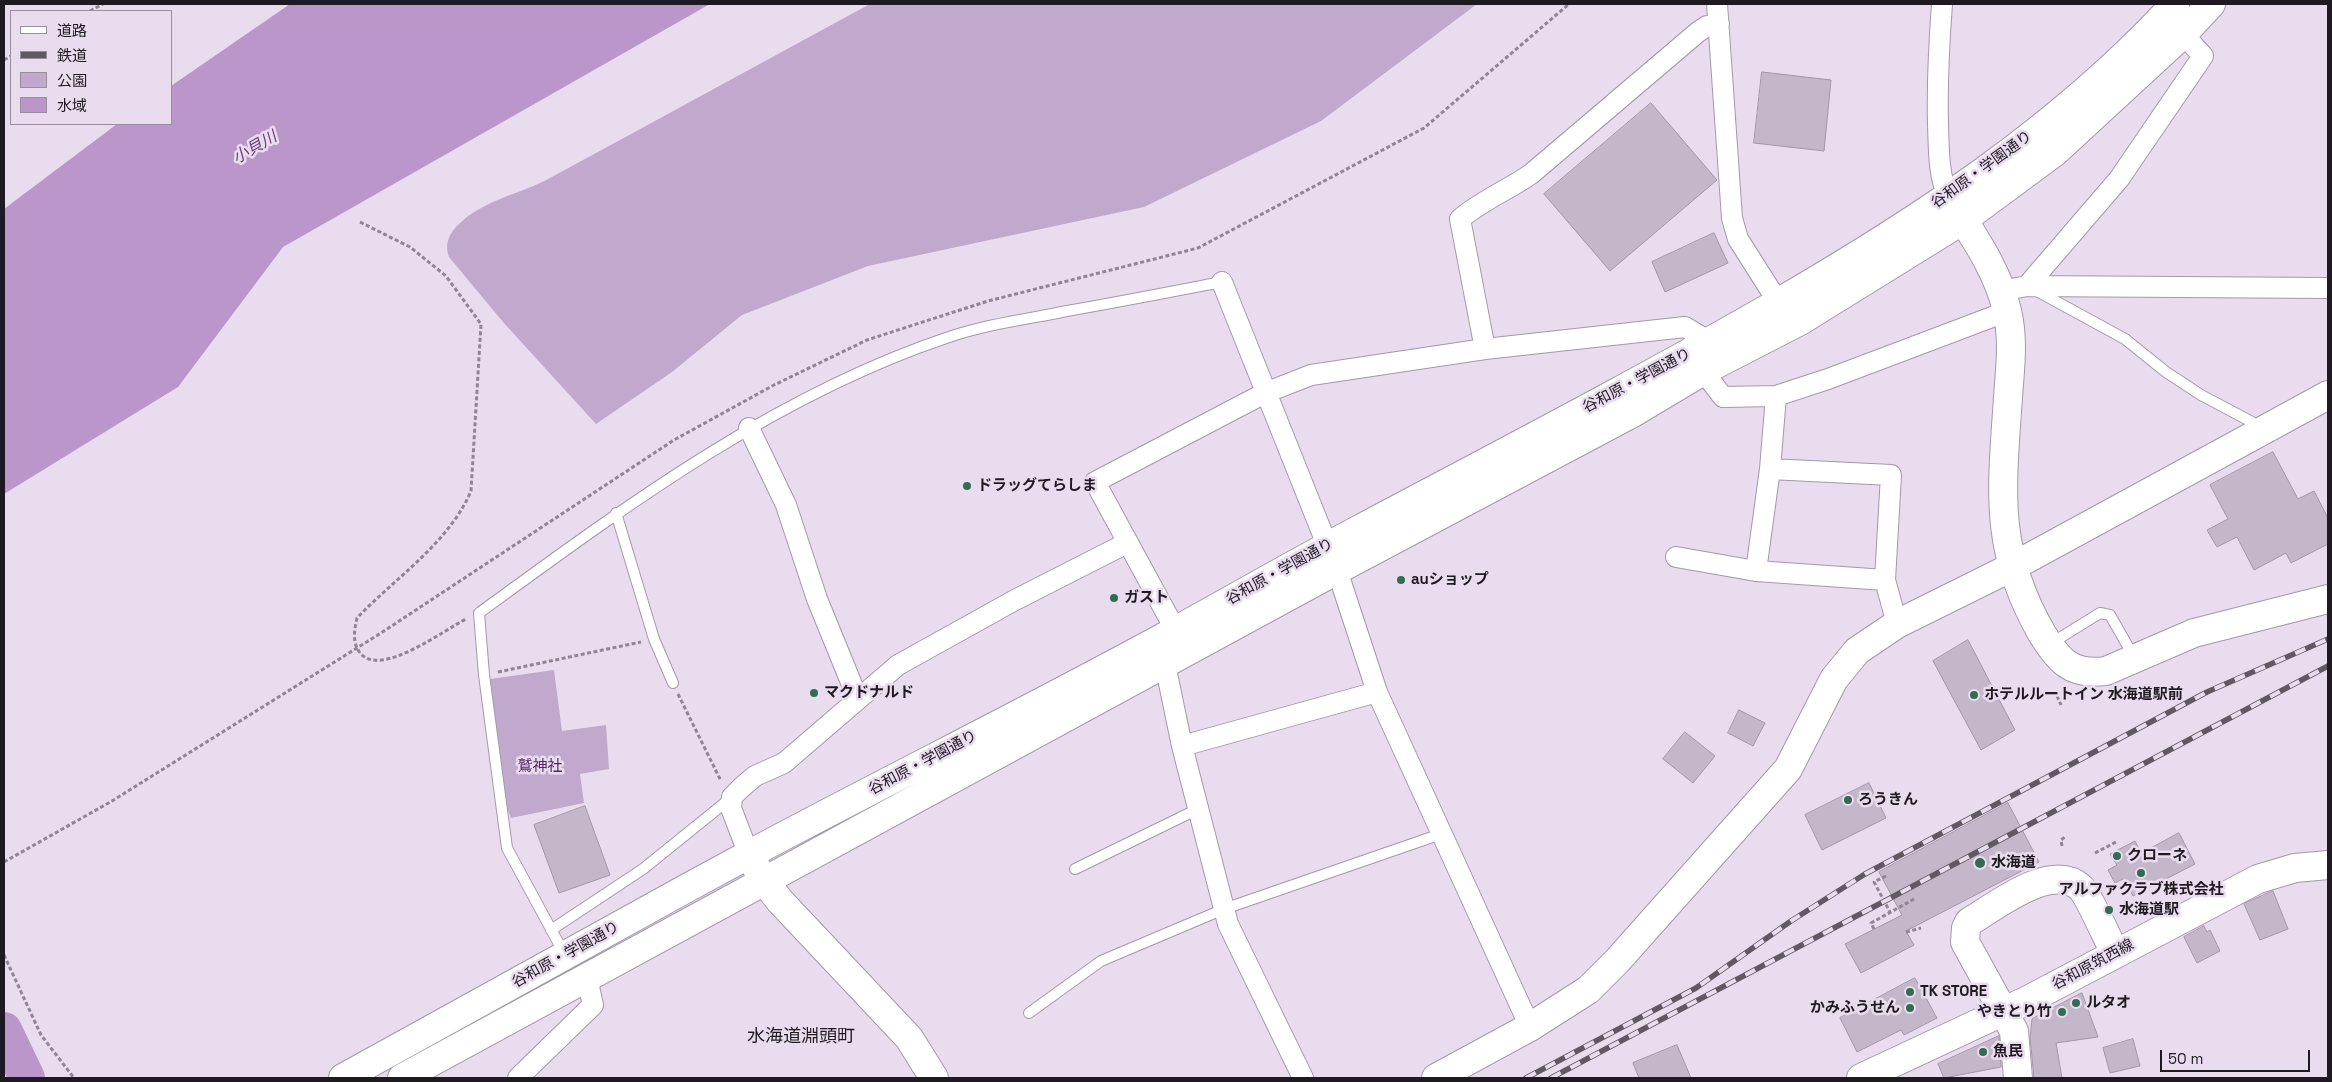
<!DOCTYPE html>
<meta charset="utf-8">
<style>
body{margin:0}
#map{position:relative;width:2332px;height:1082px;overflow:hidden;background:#e9dcef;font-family:"Space Grotesk","Noto Sans JP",sans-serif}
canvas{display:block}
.frame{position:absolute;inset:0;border:5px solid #1f1a21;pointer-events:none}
.legend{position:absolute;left:10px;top:10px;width:162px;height:115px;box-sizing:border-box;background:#e9dcef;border:1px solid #988e9d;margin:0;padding:6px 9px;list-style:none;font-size:15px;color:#1f1a21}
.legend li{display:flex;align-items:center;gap:10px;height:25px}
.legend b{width:25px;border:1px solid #988e9d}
.scale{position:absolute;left:2160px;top:1050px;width:150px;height:22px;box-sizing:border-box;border:2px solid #1f1a21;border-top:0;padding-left:6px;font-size:15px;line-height:18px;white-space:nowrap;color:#1f1a21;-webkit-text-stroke:4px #e9dcef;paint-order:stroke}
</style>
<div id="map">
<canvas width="2332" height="1082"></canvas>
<div class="frame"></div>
<ul class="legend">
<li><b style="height:6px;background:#fff"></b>道路</li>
<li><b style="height:6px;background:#605863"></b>鉄道</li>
<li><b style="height:14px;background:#c1a9ce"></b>公園</li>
<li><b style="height:14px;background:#ba96cb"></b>水域</li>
</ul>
<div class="scale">50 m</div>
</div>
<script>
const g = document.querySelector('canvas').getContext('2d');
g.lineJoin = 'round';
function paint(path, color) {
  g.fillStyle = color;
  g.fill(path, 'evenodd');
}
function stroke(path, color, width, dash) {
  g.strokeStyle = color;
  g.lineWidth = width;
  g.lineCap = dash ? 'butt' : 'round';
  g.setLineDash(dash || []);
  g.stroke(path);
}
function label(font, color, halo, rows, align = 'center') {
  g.font = font + ' "Space Grotesk","Noto Sans JP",sans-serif';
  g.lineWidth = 5;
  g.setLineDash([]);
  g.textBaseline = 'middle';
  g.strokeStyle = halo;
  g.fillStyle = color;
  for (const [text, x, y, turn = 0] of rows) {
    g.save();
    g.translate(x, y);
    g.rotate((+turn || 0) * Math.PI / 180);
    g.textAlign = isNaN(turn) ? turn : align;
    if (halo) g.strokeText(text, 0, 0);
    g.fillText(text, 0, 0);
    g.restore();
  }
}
paint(new Path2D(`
 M870 4H1477L1321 121 1144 207 868 266 742 315 672 372 596 424 503 322 449 257C444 245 449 233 459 224 483 200 521 194 550 178 657 120 763 62 870 4Z
 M554 670 562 731 606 725 609 769 580 774 584 803 511 818 501 792 490 679Z`), '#c1a9ce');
paint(new Path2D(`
 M290 4H710L283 247 178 387 4 494V209L117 124H171V86Z`), '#ba96cb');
stroke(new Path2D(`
 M4 1030 27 1078`), '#ba96cb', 36);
const building = new Path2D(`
 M1762 72 1831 80 1824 151 1754 143Z
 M1651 103 1717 180 1610 271 1544 194Z
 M1714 233 1728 263 1665 292 1652 262Z
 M2273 452 2298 499 2314 491 2328 518V544L2291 563 2286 553 2254 570 2237 537 2217 547 2207 530 2228 519 2210 485Z
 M1968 640 2015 730 1981 750 1933 661Z
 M1739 710 1765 723 1753 746 1728 733Z
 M1685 732 1715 756 1693 783 1663 759Z
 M1869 783 1886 818 1822 850 1805 815Z
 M2008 803 2039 862 1906 931 1914 945 1861 973 1845 944 1902 915 1879 872Z
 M585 806 610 875 559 893 534 825Z
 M2179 833 2195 864 2133 896 2123 879 2115 883 2108 870 2117 865 2110 854 2135 841 2141 853Z
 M2273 891 2288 929 2260 940 2244 904Z
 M2204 926 2207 932 2210 930 2220 951 2197 963 2184 937Z
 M1915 978 1937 1018 1904 1035 1901 1030 1857 1052 1840 1018Z
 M2082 993 2098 1037 2056 1043 2062 1078H2034L2030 1037 2032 1019Z
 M1999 1036 2001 1067 1944 1078 1938 1064Z
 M2133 1039 2140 1066 2110 1073 2103 1048Z
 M1677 1045 1691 1078H1639L1633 1063Z`);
paint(building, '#c4b7ca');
stroke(building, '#a296a8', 1);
const lane = new Path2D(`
 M2037 291 2125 339 2166 372 2201 395 2252 422 2260 431
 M616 513 654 639 673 683
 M2050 644 2100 613 2110 615 2134 657
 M1075 869 1198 809
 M551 930 643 869 731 798
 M565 955 507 848 484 675 479 613C626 506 775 395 949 337 987 324 1028 319 1067 311 1119 302 1170 292 1222 282
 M1029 1013 1101 961 1224 909 1441 834`);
const street = new Path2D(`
 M1717 4 1732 218 1738 239 1778 302
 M1942 4C1939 44 1937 84 1938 124 1939 150 1938 173 1948 197
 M1222 282 1337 570 1377 692 1530 1027
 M2027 286 2119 179 2203 56 2183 34
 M2001 291 2027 286 2328 288
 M1485 349 1460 219C1481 201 1508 190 1531 174L1698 32 1707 26 1719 24
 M1703 371 1723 397 1776 396 1828 379 2008 311
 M749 428 786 505 817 599 857 697
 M1770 469 1891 475 1885 580 1897 624
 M1676 557 1756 571 1885 580
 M1756 571 1770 469 1776 396
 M1176 631 1095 482 1265 393 1311 375 1485 349 1685 327 1710 342
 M1165 664 1182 746 1228 924 1303 1078
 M1182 746 1377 692
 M749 855 731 808 732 797 742 787 755 776 784 763 898 665 1015 600 1127 543
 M518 1078 593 1005 587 978`);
const secondary = new Path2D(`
 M1950 200C1972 234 1998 270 2007 311 2014 339 2010 369 2008 397 2002 490 1993 547 2041 632 2058 660 2071 676 2106 671L2194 633 2328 599
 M749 855 765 882 780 901 909 1038 934 1078
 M1436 1078 1530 1027 1588 990 1618 960 1788 769 1834 679 1857 651 1897 624 2012 567 2328 395
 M1861 1078 2028 1000 2258 879 2295 868 2328 865
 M2018 1078 2014 1031 1965 942 1966 928 1969 922C1996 906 2052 861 2081 888 2089 896 2108 940 2115 953`);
const highway = new Path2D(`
 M343 1078C477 1004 611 929 746 856 888 780 1032 709 1173 632 1235 598 1297 562 1360 529 1499 455 1638 383 1774 305 1919 221 2061 128 2175 4
 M402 1078 1337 570 1631 414 1703 371 1800 321 1963 220 2055 152 2183 34 2211 4`);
stroke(lane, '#a498aa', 12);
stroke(street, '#a498aa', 22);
stroke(secondary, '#a498aa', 30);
stroke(highway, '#a498aa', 30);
stroke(new Path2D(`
 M90 11 103 4
 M4 60 11 56
 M360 222 410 247 446 276 481 324 471 491C449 543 395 578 357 618 354 631 352 644 361 654 382 677 444 630 466 619
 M498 672 641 642
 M678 694 721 781
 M2057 696 2061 705
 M2062 846 2061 840 2065 837
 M2095 853 2116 842
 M4 862 112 801 381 633 674 440 774 385 867 340 988 301 1198 248 1424 128 1569 4
 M1886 876 1874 882 1890 912
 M1874 929 1871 923 1916 898
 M1906 932 1921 928
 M4 955 41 1035 74 1078`), '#8f8593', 3, [4, 2.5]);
stroke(lane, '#fff', 10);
stroke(street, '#fff', 20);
stroke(secondary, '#fff', 28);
stroke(highway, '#fff', 28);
const rail = new Path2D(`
 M1526 1078 1696 988 1791 921 1865 874 2207 692 2328 639
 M1551 1078 2328 666`);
stroke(rail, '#605863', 5.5);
stroke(rail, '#e9dcef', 4, [11]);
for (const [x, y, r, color] of [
 [967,486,5,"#336b54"],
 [1401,580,5,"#336b54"],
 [1114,598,5,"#336b54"],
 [814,693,5,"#336b54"],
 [1974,695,5,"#336b54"],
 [1848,800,5,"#336b54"],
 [2117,856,5,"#336b54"],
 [1980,863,6,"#336b54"],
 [2141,873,5,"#336b54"],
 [2109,910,5,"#336b54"],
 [1910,992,5,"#336b54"],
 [2076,1003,5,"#336b54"],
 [1910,1008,5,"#336b54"],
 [2062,1012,5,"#336b54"],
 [1983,1052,5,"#336b54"]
]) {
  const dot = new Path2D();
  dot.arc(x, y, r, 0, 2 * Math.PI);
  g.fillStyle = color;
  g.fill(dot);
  stroke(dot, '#e9dcef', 2);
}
label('15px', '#1f1a21', '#e9dcef', [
 ["谷和原・学園通り",1982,170,-36],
 ["谷和原・学園通り",1637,381,-28],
 ["谷和原・学園通り",1280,572,-29],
 ["谷和原・学園通り",923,763,-28],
 ["谷和原・学園通り",566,955,-29],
 ["谷和原筑西線",2093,965,-28]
]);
label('bold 15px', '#1f1a21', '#e9dcef', [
 ["ドラッグてらしま",977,486],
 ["auショップ",1411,580],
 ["ガスト",1124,598],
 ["マクドナルド",824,693],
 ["ホテルルートイン 水海道駅前",1984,695],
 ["ろうきん",1858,800],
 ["クローネ",2127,856],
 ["水海道",1991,863],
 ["アルファクラブ株式会社",2141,890,"center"],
 ["水海道駅",2119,910],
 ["TK STORE",1920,992],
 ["ルタオ",2086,1003],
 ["かみふうせん",1900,1008,"right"],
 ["やきとり竹",2052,1012,"right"],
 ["魚民",1993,1052]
], 'left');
label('15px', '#522666', '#e9dcef', [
 ["鷲神社",540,767]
]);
label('italic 16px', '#6a3d7f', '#e9dcef', [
 ["小貝川",255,148,-30]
]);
label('18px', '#1f1a21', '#e9dcef', [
 ["水海道淵頭町",801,1037]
]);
</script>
